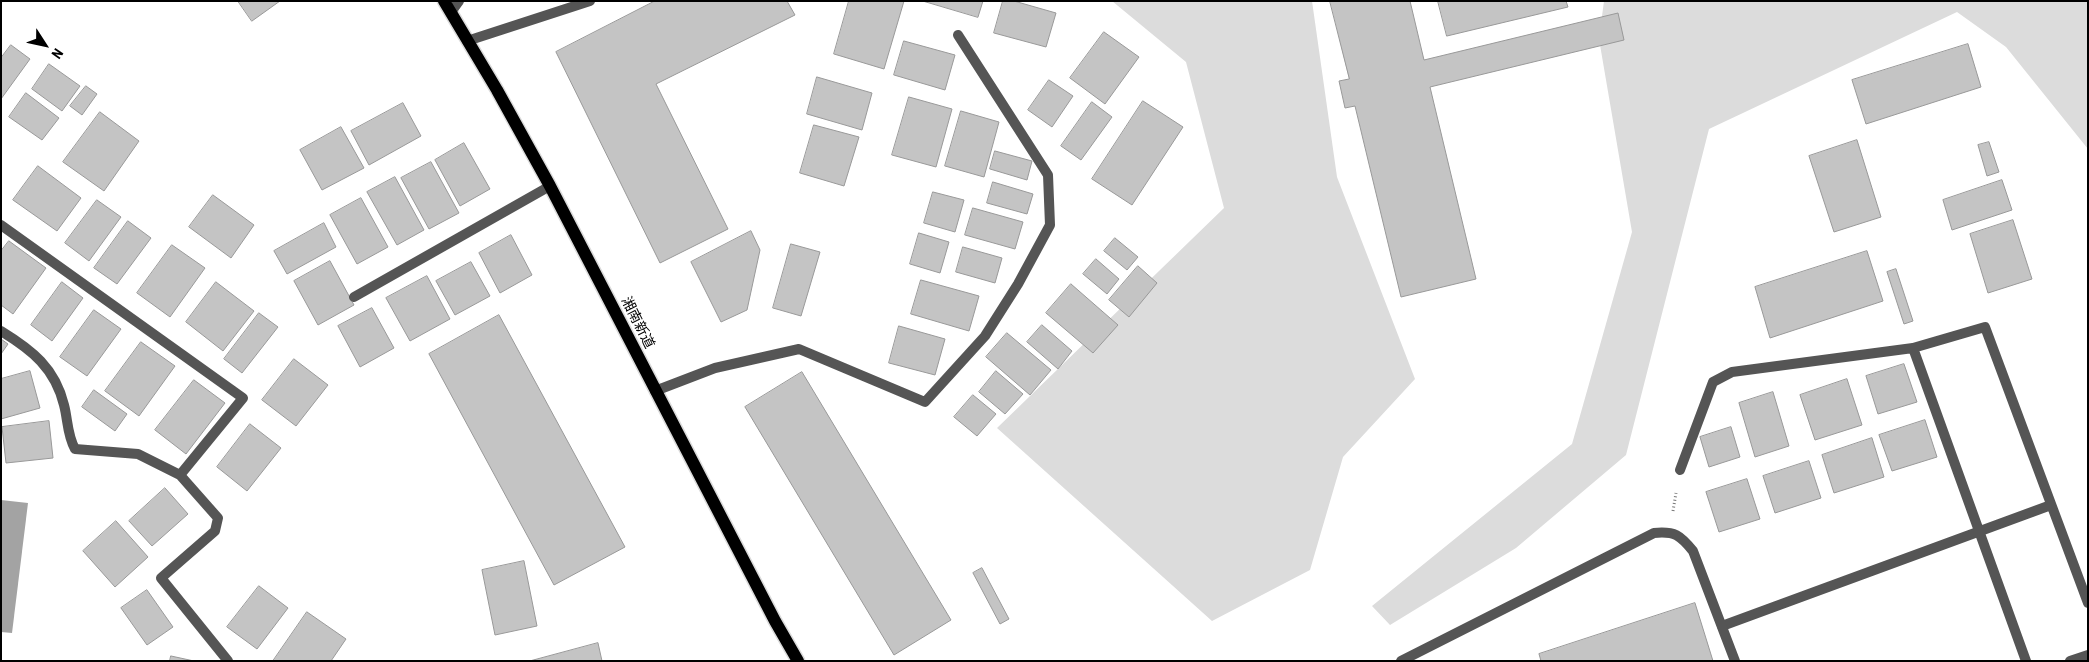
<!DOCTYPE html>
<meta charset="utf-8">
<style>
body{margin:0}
#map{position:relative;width:2089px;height:662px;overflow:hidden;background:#fff;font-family:"Roboto Condensed",sans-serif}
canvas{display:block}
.frame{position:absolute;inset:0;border:2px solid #000;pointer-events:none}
.north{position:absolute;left:20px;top:20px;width:50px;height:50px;-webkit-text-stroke:4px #fff;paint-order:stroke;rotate:125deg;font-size:14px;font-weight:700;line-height:20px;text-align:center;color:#000}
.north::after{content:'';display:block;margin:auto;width:18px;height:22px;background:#000;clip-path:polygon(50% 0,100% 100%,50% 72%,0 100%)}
</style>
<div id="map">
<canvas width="2089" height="662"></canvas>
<div class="frame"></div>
<div class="north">N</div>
</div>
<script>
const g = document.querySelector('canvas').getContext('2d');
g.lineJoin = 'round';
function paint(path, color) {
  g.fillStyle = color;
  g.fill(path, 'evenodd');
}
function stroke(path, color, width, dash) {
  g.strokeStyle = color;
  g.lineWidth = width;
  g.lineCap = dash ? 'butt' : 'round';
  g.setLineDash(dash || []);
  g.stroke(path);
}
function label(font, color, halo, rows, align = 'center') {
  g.font = font + ' "Roboto Condensed","Noto Sans JP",sans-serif';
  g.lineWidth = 4;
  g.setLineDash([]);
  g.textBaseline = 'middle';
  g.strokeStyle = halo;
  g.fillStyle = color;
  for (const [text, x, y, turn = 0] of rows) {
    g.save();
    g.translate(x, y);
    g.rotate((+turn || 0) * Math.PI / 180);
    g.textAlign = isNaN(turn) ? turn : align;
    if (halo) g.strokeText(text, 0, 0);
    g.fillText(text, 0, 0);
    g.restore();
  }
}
paint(new Path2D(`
 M1112 1H1312L1337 177 1415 379 1343 457 1310 570 1212 621 997 428 1224 208 1186 62Z
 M1604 1H2088V149L2006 47 1957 12 1709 129 1626 455 1516 548 1390 625 1372 606 1572 444 1632 232 1599 39Z`), '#dcdcdc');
paint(new Path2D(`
 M1 500 28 503 12 633 1 632Z`), '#a3a3a3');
const building = new Path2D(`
 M238 1H280L252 21Z
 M655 1H787L795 15 656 84 728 229 660 263 556 52Z
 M849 1H904L884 69 834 54Z
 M923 1H983L978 17Z
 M1003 1H1014L1056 13 1046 47 994 33Z
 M1330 1H1410L1424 60 1618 13 1624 40 1430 87 1476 279 1401 297 1355 106 1345 108 1339 81 1349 79Z
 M1438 1H1566L1568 7 1447 36Z
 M1104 32 1139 57 1105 104 1070 78Z
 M904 41 955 55 945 90 894 75Z
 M1968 44 1981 87 1866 124 1852 80Z
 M11 45 30 59 1 99V58Z
 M49 64 80 86 62 111 32 89Z
 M817 77 872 93 862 130 807 114Z
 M1049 80 1073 96 1052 127 1028 110Z
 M86 86 97 94 82 115 70 106Z
 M26 93 59 118 42 140 9 117Z
 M909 97 952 109 936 167 892 155Z
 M1143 101 1183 127 1132 205 1092 179Z
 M1092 102 1112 117 1081 160 1061 146Z
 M403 103 421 136 369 165 351 131Z
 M961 111 999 122 984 177 945 166Z
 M100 112 139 141 104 191 63 162Z
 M814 125 859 137 844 186 800 173Z
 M341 127 364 168 322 190 300 150Z
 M1857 140 1881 217 1834 232 1809 156Z
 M1989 142 1999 172 1987 176 1978 145Z
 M464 143 490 189 460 206 435 160Z
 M995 151 1032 161 1027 180 990 169Z
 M431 162 459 213 429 229 401 178Z
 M38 166 81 198 57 231 13 200Z
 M395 177 424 230 397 245 367 192Z
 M2002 180 2012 210 1952 230 1943 200Z
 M993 182 1033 194 1027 214 987 203Z
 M933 192 964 200 955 232 924 223Z
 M213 195 254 225 231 258 189 227Z
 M361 198 388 247 357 264 330 215Z
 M97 200 121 217 89 261 65 243Z
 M973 208 1023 222 1015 249 965 235Z
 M2013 220 2032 279 1988 293 1970 234Z
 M128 221 151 238 117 284 94 268Z
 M324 223 336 247 287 274 274 251Z
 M751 231 760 250 747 310 721 322 691 262Z
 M919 233 949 242 940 273 910 264Z
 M511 235 532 275 500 293 479 253Z
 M1115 238 1138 257 1127 270 1104 251Z
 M9 241 46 268 13 314 1 305V251Z
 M791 244 820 252 801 316 773 308Z
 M172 245 205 268 170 317 137 293Z
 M963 247 1002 258 995 283 956 272Z
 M1867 251 1883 301 1770 338 1755 287Z
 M1096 259 1119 279 1107 294 1083 274Z
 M330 261 354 305 318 325 294 281Z
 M471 262 490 296 455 315 436 281Z
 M1138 266 1157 283 1129 317 1109 300Z
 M1896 269 1913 321 1904 324 1887 272Z
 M427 276 450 319 410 341 386 298Z
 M921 280 979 296 969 331 911 314Z
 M62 282 83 298 52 341 31 325Z
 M216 282 254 311 223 351 186 322Z
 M1071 284 1118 325 1093 353 1046 313Z
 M372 308 394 348 360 367 338 326Z
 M94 310 121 329 87 376 60 357Z
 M259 313 278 327 242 373 224 359Z
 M499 315 625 547 554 585 429 354Z
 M1042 325 1072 351 1058 369 1027 342Z
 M899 326 945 339 935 375 889 363Z
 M1007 333 1051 370 1030 395 986 357Z
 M1 339 8 344 1 354Z
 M141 342 175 366 139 416 105 391Z
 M294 359 328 385 296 426 262 400Z
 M1904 364 1917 402 1878 414 1866 376Z
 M30 371 40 408 1 419V379Z
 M996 371 1023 394 1005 414 979 392Z
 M802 372 951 620 894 655 745 407Z
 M1847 379 1862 425 1815 440 1800 395Z
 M194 380 225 403 186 454 155 430Z
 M94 390 127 414 115 431 82 407Z
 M1773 392 1789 446 1755 457 1739 403Z
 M973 395 996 414 977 436 954 417Z
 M1925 420 1937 457 1892 471 1879 435Z
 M49 421 53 458 6 463 2 427Z
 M250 424 281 448 247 491 217 467Z
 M1731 427 1740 457 1709 467 1700 437Z
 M1872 438 1884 477 1834 493 1822 455Z
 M1809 461 1821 498 1775 513 1763 476Z
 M1747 479 1760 519 1719 532 1706 492Z
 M165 488 188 514 152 546 129 521Z
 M116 521 148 557 115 587 83 551Z
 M524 561 537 626 495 635 482 570Z
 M982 568 1009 619 1000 624 973 573Z
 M259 586 288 608 257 649 227 627Z
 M147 590 173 627 147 645 121 608Z
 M1695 603 1713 661H1541L1539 654Z
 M307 612 346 639 331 661H273Z
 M598 643 602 661H530Z
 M171 656 194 661H170Z`);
paint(building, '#c4c4c4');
stroke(building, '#999', 1);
const primary = new Path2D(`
 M444 1 497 90 550 186 775 621 798 661`);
stroke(primary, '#dbdbdb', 15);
stroke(new Path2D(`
 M1673 511 1676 493`), '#777', 3, [1, 2.5]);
stroke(new Path2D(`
 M467 41 590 1
 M1 225 243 398 180 475
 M1 331C32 350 55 368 64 405 68 420 67 435 75 449L138 454 180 475 218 518 215 531 161 578 228 661
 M1913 348 2026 661
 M655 391 715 368 799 349 925 402 985 336 1018 284 1050 225 1048 175 958 35
 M1680 470 1713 382 1732 372 1913 348 1985 327 2088 603
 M1722 626 2051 505
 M2070 661 2088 655`), '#555', 10);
stroke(new Path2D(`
 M451 12 459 1
 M354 297 550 186
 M1401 661 1654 533C1675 531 1680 535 1693 551L1735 661`), '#555', 10);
stroke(primary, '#000', 12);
label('14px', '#000', '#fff', [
 ["湘南新道",637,323,63]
]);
</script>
